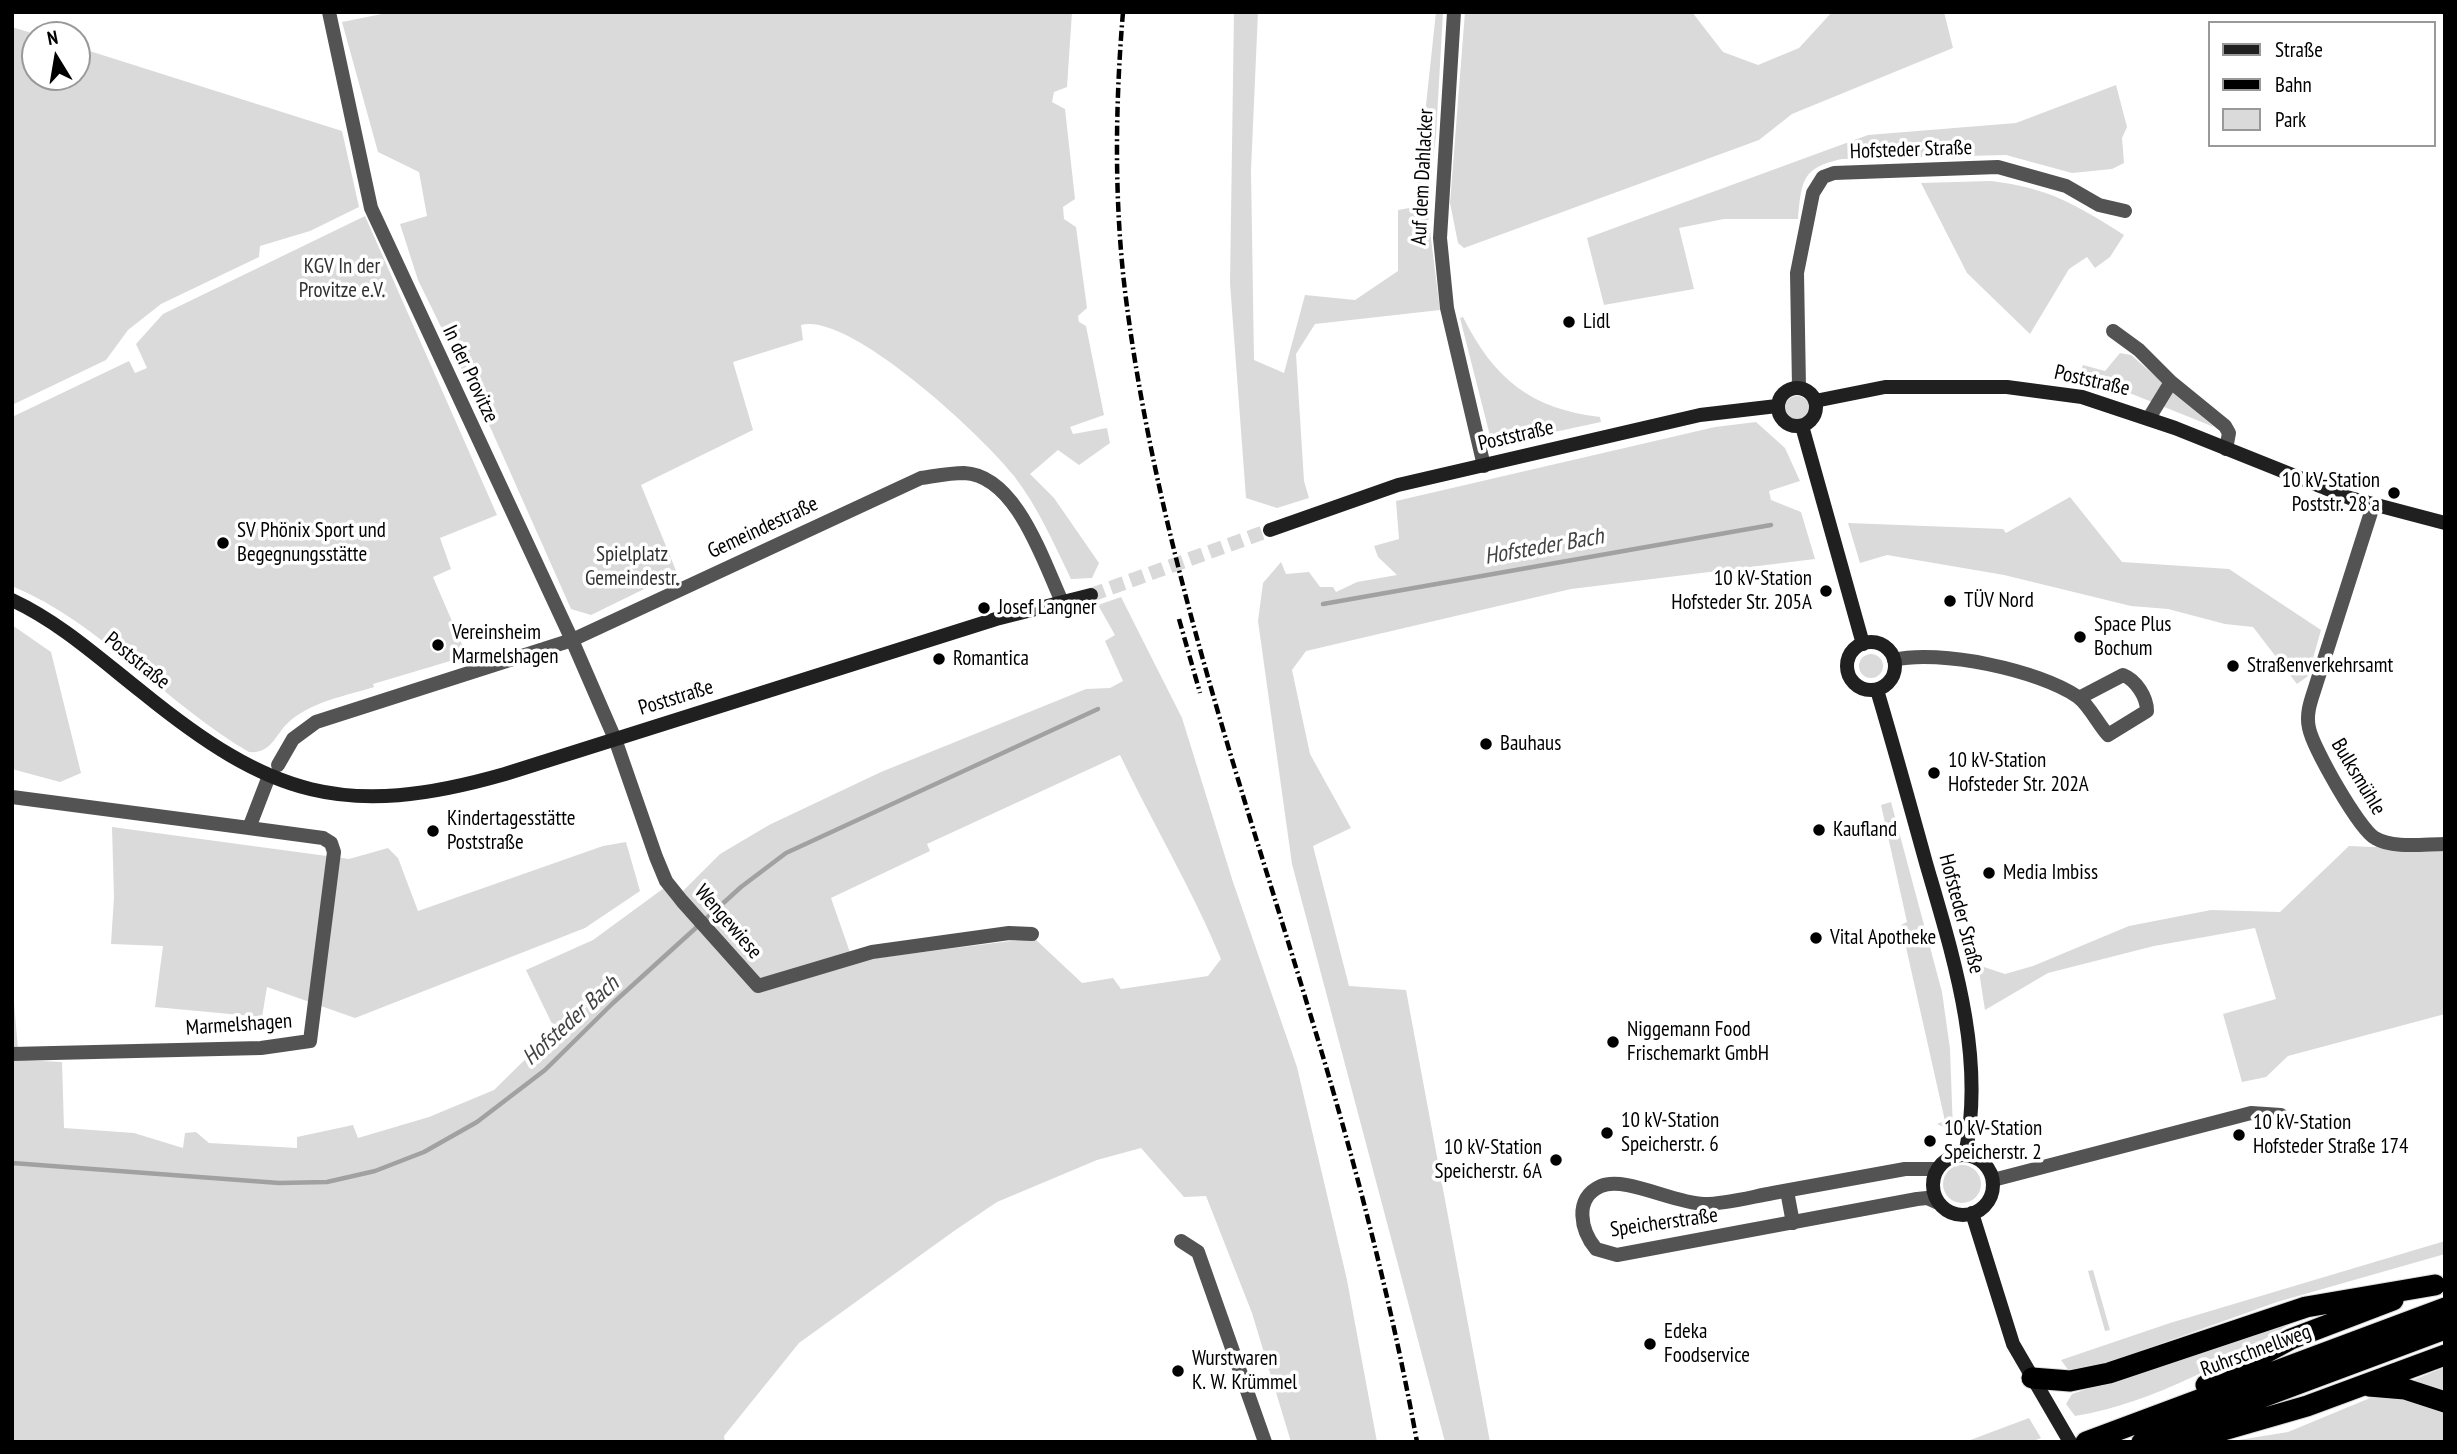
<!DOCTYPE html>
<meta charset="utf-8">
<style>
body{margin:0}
#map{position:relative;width:2457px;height:1454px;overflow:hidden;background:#fff;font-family:"PT Sans Narrow",sans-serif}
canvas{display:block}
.frame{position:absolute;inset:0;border:14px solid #000;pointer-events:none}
.legend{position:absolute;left:2208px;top:21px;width:228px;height:126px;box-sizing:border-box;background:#fff;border:2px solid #999;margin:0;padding:9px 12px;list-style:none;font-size:21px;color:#000}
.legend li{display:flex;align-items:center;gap:14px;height:35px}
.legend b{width:35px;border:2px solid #999}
.north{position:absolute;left:21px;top:21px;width:70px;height:70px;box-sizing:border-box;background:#fff;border:2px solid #999;border-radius:50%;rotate:349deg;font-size:19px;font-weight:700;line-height:28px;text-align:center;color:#000}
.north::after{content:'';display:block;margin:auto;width:24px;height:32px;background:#000;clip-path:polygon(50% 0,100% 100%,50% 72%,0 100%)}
</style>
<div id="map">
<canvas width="2457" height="1454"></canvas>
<div class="frame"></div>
<ul class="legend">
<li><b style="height:9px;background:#202020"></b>Straße</li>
<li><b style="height:9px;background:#000"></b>Bahn</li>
<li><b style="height:19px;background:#dadada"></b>Park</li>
</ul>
<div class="north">N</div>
</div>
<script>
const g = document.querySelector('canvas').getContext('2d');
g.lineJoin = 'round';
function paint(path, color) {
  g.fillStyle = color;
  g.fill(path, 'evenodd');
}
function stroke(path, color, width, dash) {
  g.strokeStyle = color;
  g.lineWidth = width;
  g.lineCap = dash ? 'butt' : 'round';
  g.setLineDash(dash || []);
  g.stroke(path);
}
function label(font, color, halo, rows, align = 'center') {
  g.font = font + ' "PT Sans Narrow",sans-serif';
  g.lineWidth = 7;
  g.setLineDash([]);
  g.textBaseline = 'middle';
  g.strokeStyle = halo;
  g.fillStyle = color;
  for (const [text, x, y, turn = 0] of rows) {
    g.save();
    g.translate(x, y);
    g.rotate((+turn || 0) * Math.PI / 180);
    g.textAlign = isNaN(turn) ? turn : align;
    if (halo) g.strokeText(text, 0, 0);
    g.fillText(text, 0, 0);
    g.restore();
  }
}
paint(new Path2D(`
 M392 12H1072L1067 87 1054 92 1052 102 1065 109 1075 199 1063 207 1064 219 1076 227 1087 308 1078 316 1079 322 1086 326 1104 415 1070 427 1073 434 1107 428 1110 443 1079 465 1058 450 1030 474 1054 498 1099 563 1092 578 1071 579C1054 544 1038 507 1014 476 984 437 849 311 801 325L803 340 733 362 753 430 641 485 677 573 591 615 571 609 491 429 418 280 400 224 427 216 419 172 378 152 342 22Z
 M1234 12H1258L1251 170 1254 360 1284 373 1305 295 1355 300 1398 271V210L1415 207 1436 12H1443L1436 135 1427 207 1440 310 1315 324 1296 354 1304 481 1309 498 1277 508 1246 498 1230 283Z
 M1465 12H1692L1723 52 1758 65 1799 48 1832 12H1944L1953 48 1792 114 1759 140 1464 248 1458 243 1450 203Z
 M12 27 38 35H35V77H77V47L342 131 359 207 310 231 260 246 259 257 161 304 128 330 106 360 12 405Z
 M2116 85 2127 127 2122 138 2124 163 2112 169 2072 173 2006 155 1842 159C1801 168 1802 181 1798 219H1724L1679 228 1694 289 1604 305 1587 238 1868 135 2016 123Z
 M1991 181C2049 188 2075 204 2124 235L2110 257 2095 268 2087 257 2069 269 2030 334 1967 273 1921 183Z
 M365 216 497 515 440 538 451 569 433 577 467 656 373 684 374 687C345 696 315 701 291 720 275 733 273 754 249 752 166 704 101 623 12 586V417L129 361 135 373 147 368 136 344 163 314Z
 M1463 317C1494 379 1531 409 1600 417L1601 422 1503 443 1490 436 1460 318Z
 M2120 353 2131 355 2214 427 2127 392 2078 379 2083 365 2105 371Z
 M1784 409a13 13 0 1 1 26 0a13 13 0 1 1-26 0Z
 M1756 422 1785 448 1800 481 1769 491 1771 500 1801 512 1815 559 1571 589 1306 651 1292 670 1310 754 1351 828 1313 846 1349 986 1406 990 1490 1442H1445L1292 864 1258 621 1263 583 1281 562 1286 574 1309 572 1320 587H1333L1336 592 1357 582 1397 575 1378 557 1374 546 1399 539 1396 501 1715 427Z
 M2070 497 2122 562 2229 569 2321 630 2308 676 2297 684 2253 627 2225 624 2168 609 2131 606 2004 575 1887 555 1860 563 1848 523 2003 529 2006 533Z
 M1121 597 1182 718 1233 882 1297 1067 1347 1280 1377 1442H1291L1252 1313 1206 1196 1184 1197 1141 1148 1097 1160 997 1202 954 1231 799 1343 724 1436 725 1442H12V980L19 1060 62 1062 64 1128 134 1133 183 1148 185 1133 196 1132 209 1143 297 1148V1137L353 1125 358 1138 429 1117 494 1090 555 1030 526 970 593 940 664 888 673 901 720 854 769 825 881 772 1086 689 1110 688 1123 681 1105 641 1115 635 1098 605ZM1120 755C1153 824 1192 889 1221 959L1208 976 1121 989 1113 978 1082 983 1034 938 853 961 831 898 930 851 927 844Z
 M12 625 51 652 81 773 60 782 12 769Z
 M1859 666a12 12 0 1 1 24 0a12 12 0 1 1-24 0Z
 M1891 802 1942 992 1950 1049 1953 1131 1937 1124 1945 1121 1901 925 1907 922 1881 805Z
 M112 827 349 859 388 848 398 858 418 911 603 846 626 842 640 891 585 928 355 1018 267 987 262 1017 155 1007 163 946 111 944 114 897Z
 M2349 846 2445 850V1014L2288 1056 2266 1077 2242 1082 2223 1014 2276 999 2255 928 2154 946 2048 973 1985 1010 1978 965 2005 974 2033 966 2129 926 2211 910 2280 912Z
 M1943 1184a19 19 0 1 1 38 0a19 19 0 1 1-38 0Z
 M2445 1241V1254L2277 1302 2084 1371H2069L2061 1360 2170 1323Z
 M2093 1270 2110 1330 2105 1331 2088 1271Z
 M2302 1317C2233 1358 2155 1403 2075 1416L2066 1404 2072 1394Z
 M2445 1367V1442H2226L2288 1432Z
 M2029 1418 2041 1438 2031 1442H1965Z`), '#dadada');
stroke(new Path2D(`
 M1323 604 1771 525
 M12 1163 279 1183 327 1182 375 1171 424 1152 477 1122 545 1070 613 1003 741 887 786 853 1098 709`), '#a1a1a1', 4.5);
stroke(new Path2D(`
 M1091 595 1270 530`), '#d9d9d9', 14, [14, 7]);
const highway = new Path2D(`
 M2032 1378 2070 1381 2109 1373 2306 1307 2435 1285
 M2206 1385 2291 1339 2393 1300
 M2369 1386 2405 1389 2445 1402
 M2086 1442 2445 1308
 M2142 1442 2445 1329
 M2182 1442 2307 1406 2445 1355`);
stroke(highway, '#dbdbdb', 23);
stroke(new Path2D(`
 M329 12 371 208 572 640 615 739 656 857 666 881 682 901 758 986 872 952 1009 933 1032 934
 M1454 12 1440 238 1447 308 1484 466
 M2113 331 2139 350 2171 382
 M1799 387 1797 273 1813 193 1823 177 1834 173 1998 167 2066 186 2099 205 2125 211
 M2149 418 2171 382 2225 426 2229 433 2226 449
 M2373 506 2314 691C2310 703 2306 715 2309 728 2313 748 2359 829 2375 838 2393 849 2424 844 2445 844
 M1894 660C1939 649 2039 670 2078 697 2089 705 2098 724 2108 735L2147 711C2147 697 2136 680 2123 675L2079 698
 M278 765 293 739 316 722 572 640 921 478C935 476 950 473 964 473 1017 475 1044 564 1063 604
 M12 797 249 828 269 776
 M12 1054 261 1048 310 1041 334 852 331 843 323 838 249 828
 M1936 1169H1905C1861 1177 1817 1185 1773 1193 1751 1197 1727 1204 1704 1204 1673 1203 1625 1176 1601 1186 1573 1198 1581 1231 1596 1249L1617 1255 1917 1199 1927 1198 1938 1203
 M1993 1180 2251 1113 2281 1115
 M1787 1191 1793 1223
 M1181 1241 1198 1252 1265 1442`), '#535353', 14);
stroke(new Path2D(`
 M1778 407a19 19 0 1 1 38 0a19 19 0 1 1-38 0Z
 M1815 401 1885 387H2007L2082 397 2175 428 2350 498 2445 523
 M1802 426 1863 644
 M1270 530 1398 485 1700 415 1777 406
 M12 600C61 623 100 659 142 692 270 796 344 820 505 774L996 619 1091 595
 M1847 666a24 24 0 1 1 48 0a24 24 0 1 1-48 0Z
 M1877 690C1894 747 1910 805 1926 863 1953 956 1986 1057 1965 1155
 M1933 1185a30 30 0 1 1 60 0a30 30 0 1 1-60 0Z
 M1972 1213 2013 1344 2070 1442`), '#202020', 14);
stroke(highway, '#000', 21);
stroke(new Path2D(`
 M1123 12C1115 107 1114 205 1126 299 1158 548 1240 781 1312 1020 1354 1158 1391 1299 1417 1442
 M1179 619 1200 693`), '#000', 4.5, [10, 3.5, 2, 3.5]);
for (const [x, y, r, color] of [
 [1569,322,7,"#000"],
 [2394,493,7,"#000"],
 [223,543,7,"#000"],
 [1826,591,7,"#000"],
 [1950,601,7,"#000"],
 [984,608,7,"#000"],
 [2080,637,7,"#000"],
 [438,645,7,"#000"],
 [939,659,7,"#000"],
 [2233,666,7,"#000"],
 [1486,744,7,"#000"],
 [1934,773,7,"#000"],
 [1819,830,7,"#000"],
 [433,831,7,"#000"],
 [1989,873,7,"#000"],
 [1816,938,7,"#000"],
 [1613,1042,7,"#000"],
 [1607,1133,7,"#000"],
 [2239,1135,7,"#000"],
 [1930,1141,7,"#000"],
 [1556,1160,7,"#000"],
 [1650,1344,7,"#000"],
 [1178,1371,7,"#000"]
]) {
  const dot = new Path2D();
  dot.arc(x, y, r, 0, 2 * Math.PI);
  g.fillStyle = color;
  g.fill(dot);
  stroke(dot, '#fff', 2.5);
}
label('21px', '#000', '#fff', [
 ["Hofsteder Straße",1911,150,-2],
 ["Auf dem Dahlacker",1423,177,-87],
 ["In der Provitze",470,374,65],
 ["Poststraße",2092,381,13],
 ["Poststraße",1516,436,-13],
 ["Gemeindestraße",763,528,-25],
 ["Poststraße",137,661,39],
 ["Poststraße",676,698,-17],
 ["Bulksmühle",2358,777,59],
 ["Hofsteder Straße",1961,914,75],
 ["Wengewiese",728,922,49],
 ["Marmelshagen",239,1025,-4],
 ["Speicherstraße",1664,1223,-8],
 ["Ruhrschnellweg",2256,1351,-20]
]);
label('21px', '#313131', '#fff', [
 ["KGV In der",342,267],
 ["Provitze e.V.",342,291],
 ["Spielplatz",632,555],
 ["Gemeindestr.",632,579]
]);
label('21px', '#000', '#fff', [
 ["Lidl",1583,322],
 ["10 kV-Station",2380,481,"right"],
 ["Poststr. 28 a",2380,505,"right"],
 ["SV Phönix Sport und",237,531],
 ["Begegnungsstätte",237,555],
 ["10 kV-Station",1812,579,"right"],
 ["Hofsteder Str. 205A",1812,603,"right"],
 ["TÜV Nord",1964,601],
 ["Josef Langner",998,608],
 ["Space Plus",2094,625],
 ["Bochum",2094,649],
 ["Vereinsheim",452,633],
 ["Marmelshagen",452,657],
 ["Romantica",953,659],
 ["Straßenverkehrsamt",2247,666],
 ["Bauhaus",1500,744],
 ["10 kV-Station",1948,761],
 ["Hofsteder Str. 202A",1948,785],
 ["Kindertagesstätte",447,819],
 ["Poststraße",447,843],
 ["Kaufland",1833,830],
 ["Media Imbiss",2003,873],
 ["Vital Apotheke",1830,938],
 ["Niggemann Food",1627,1030],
 ["Frischemarkt GmbH",1627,1054],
 ["10 kV-Station",1621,1121],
 ["Speicherstr. 6",1621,1145],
 ["10 kV-Station",2253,1123],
 ["Hofsteder Straße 174",2253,1147],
 ["10 kV-Station",1944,1129],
 ["Speicherstr. 2",1944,1153],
 ["10 kV-Station",1542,1148,"right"],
 ["Speicherstr. 6A",1542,1172,"right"],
 ["Edeka",1664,1332],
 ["Foodservice",1664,1356],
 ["Wurstwaren",1192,1359],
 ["K. W. Krümmel",1192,1383]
], 'left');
label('italic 23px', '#424242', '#fff', [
 ["Hofsteder Bach",1544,547,-10],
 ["Hofsteder Bach",571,1021,-42]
]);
</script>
